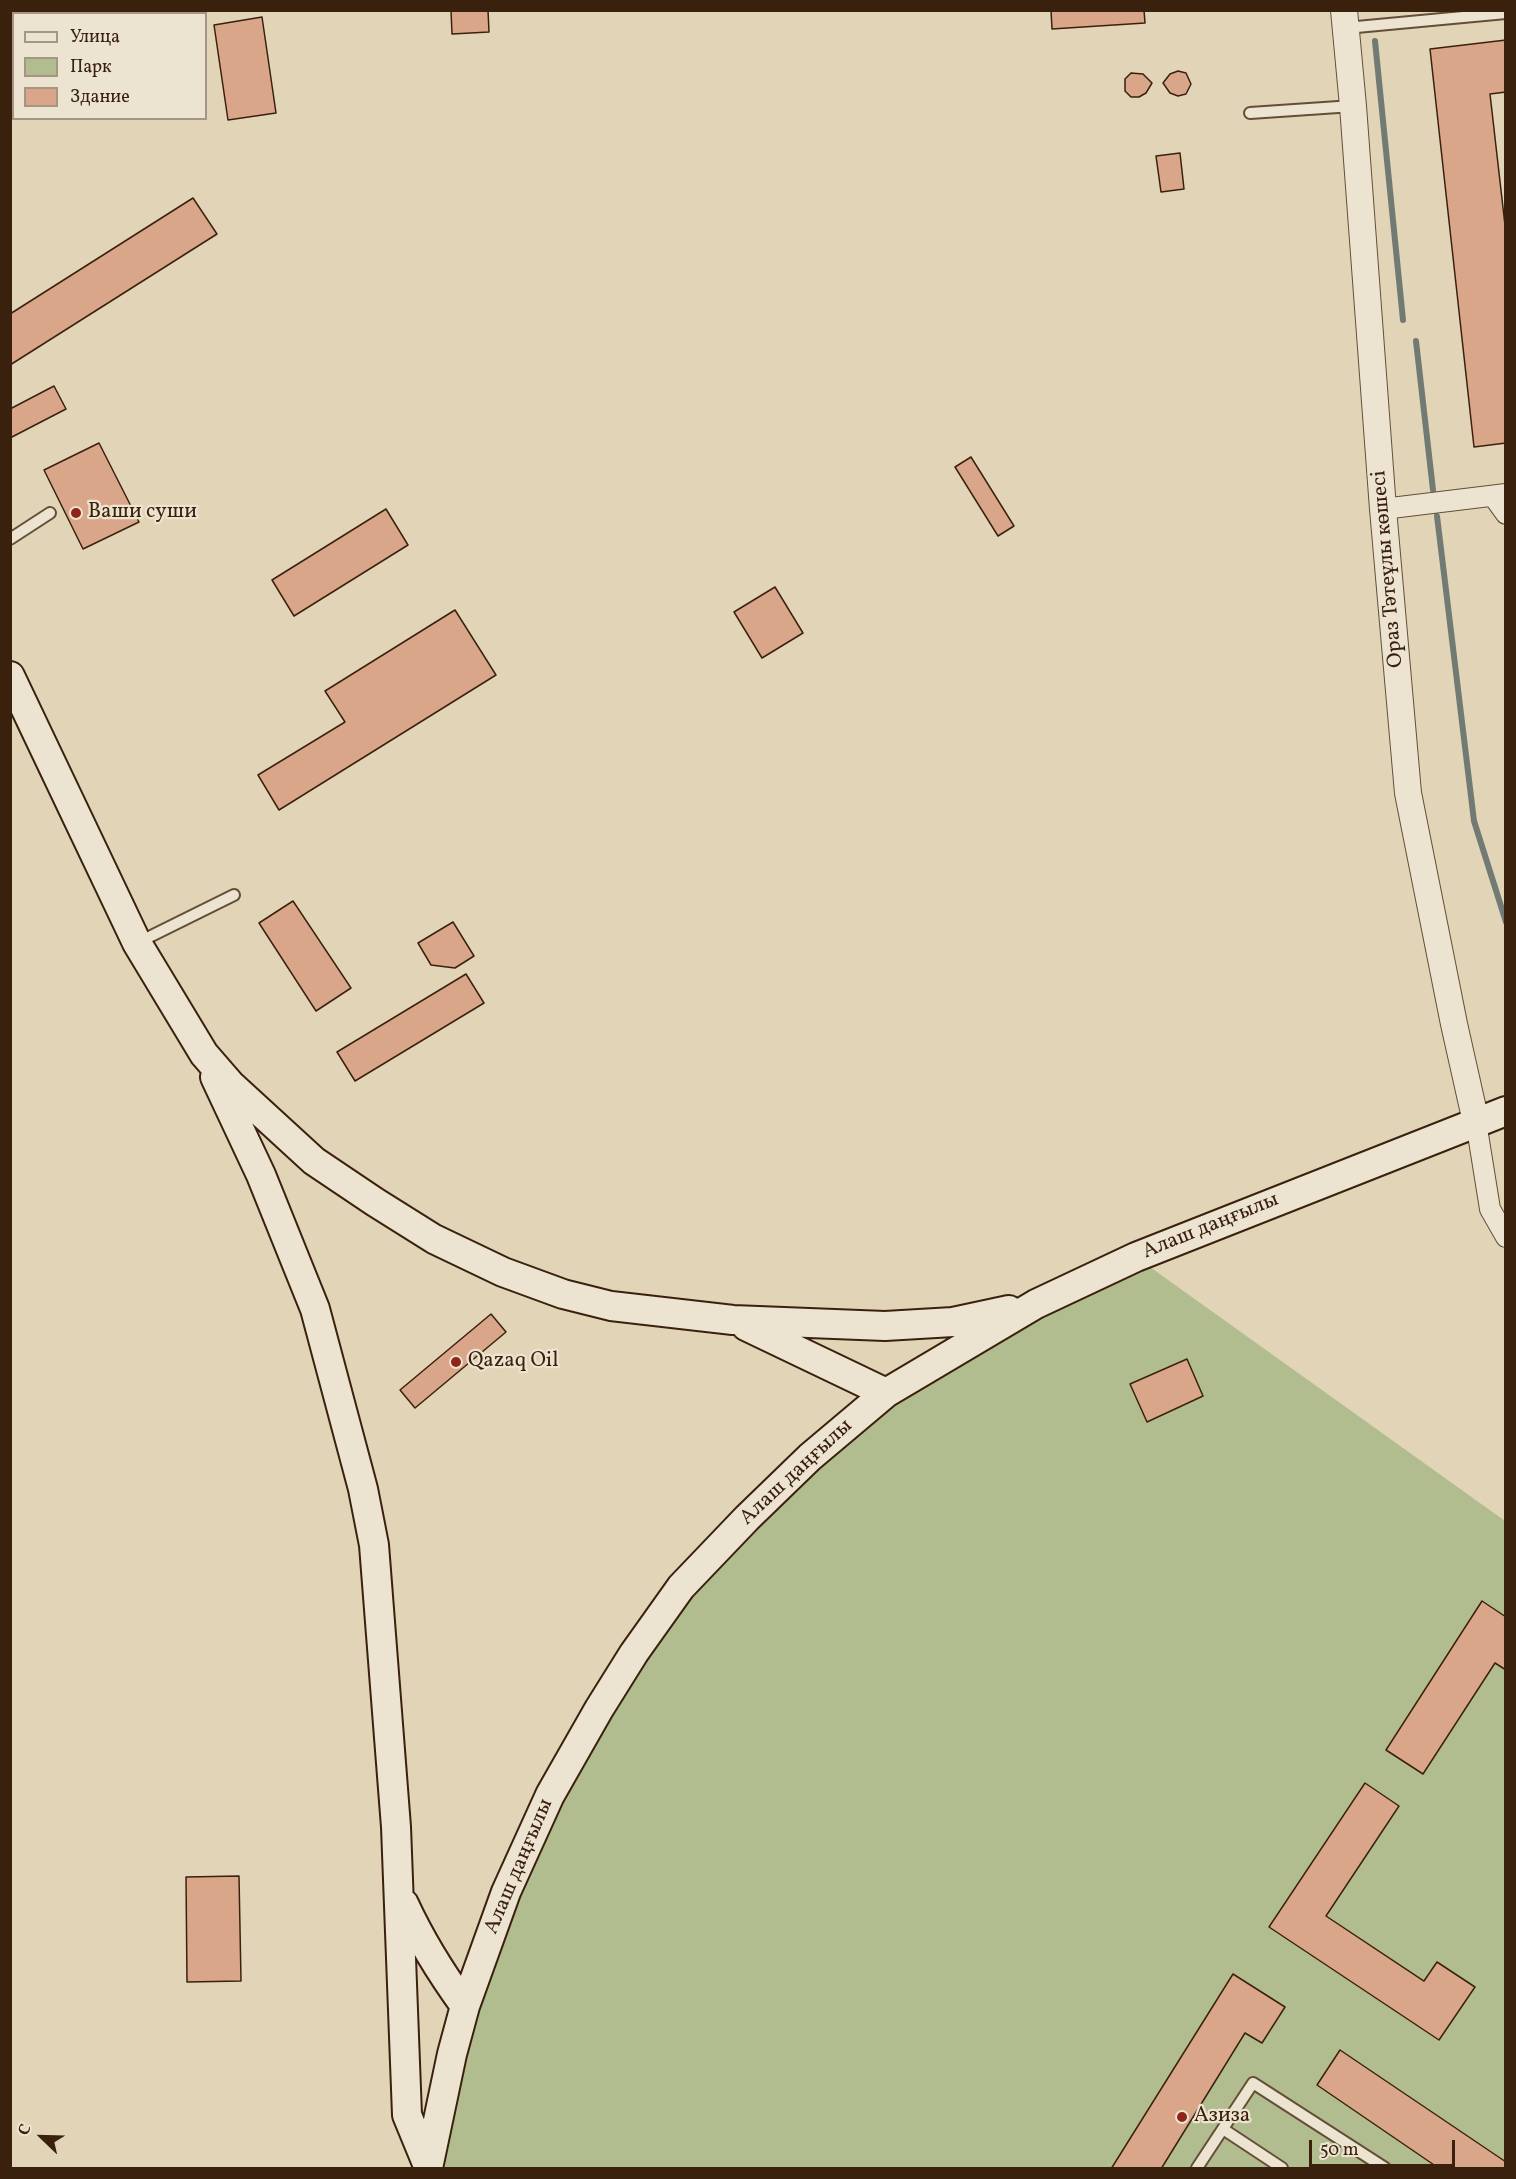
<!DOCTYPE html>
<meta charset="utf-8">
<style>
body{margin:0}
#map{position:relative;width:1516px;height:2179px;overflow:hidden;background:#e2d4b7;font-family:Vollkorn,serif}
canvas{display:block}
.frame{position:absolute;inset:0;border:12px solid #3a210e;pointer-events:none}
.legend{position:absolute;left:12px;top:12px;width:195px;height:108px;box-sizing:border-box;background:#ece3d0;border:2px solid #a59582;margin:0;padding:8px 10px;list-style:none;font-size:18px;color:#3a210e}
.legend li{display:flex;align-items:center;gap:12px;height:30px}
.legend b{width:30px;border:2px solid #a59582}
.north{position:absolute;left:12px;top:2107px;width:60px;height:60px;-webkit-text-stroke:4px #ece3d0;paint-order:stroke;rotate:293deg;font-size:16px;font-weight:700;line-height:24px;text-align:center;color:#3a210e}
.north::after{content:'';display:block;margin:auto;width:21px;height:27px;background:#3a210e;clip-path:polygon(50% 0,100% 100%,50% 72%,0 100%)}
.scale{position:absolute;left:1309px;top:2140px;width:146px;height:27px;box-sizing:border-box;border:3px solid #3a210e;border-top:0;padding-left:8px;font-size:18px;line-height:21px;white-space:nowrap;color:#3a210e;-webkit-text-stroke:4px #ece3d0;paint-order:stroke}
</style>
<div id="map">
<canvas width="1516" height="2179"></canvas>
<div class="frame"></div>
<ul class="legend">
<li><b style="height:8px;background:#ece3d0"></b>Улица</li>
<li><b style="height:16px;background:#b2bd8f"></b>Парк</li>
<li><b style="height:16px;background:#daa68a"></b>Здание</li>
</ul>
<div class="north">С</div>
<div class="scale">50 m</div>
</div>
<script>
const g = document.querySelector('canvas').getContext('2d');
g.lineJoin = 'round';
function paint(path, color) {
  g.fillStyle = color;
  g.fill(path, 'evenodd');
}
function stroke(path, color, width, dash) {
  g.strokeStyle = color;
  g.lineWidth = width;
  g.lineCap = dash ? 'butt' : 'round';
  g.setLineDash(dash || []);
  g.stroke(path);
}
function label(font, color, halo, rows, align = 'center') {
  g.font = font + ' Vollkorn,serif';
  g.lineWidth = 4.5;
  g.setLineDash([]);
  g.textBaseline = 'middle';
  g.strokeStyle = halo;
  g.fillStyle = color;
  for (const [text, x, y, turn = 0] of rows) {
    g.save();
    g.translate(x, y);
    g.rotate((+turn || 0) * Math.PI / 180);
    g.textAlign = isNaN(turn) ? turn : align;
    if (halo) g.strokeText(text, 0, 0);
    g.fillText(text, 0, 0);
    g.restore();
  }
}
paint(new Path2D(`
 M1136 1257 1505 1521V2168H428L506 1892 634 1653 886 1393Z`), '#b2bd8f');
stroke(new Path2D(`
 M1375 41 1403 320
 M1416 341 1433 490
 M1437 516 1474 821 1506 922`), '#727b73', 6);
const building = new Path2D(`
 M451 10H488L489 32 452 34Z
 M1051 10H1144L1145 23 1052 29Z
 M262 17 276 113 228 120 214 25Z
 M1506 40V92L1490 94 1506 234V443L1474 447 1430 49Z
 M1178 71 1186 73 1191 84 1186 94 1178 96 1170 93 1163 83 1170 74Z
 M1131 73 1143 74 1152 83 1146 93 1139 97H1131L1125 91V79Z
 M1180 153 1184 189 1161 192 1156 156Z
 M193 198 217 234 10 365V314Z
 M54 386 66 409 10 438V409Z
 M99 443 139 522 83 549 44 470Z
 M971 457 1014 526 998 536 955 467Z
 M386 509 408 545 294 616 272 580Z
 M775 587 803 633 762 658 734 612Z
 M455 610 496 675 279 810 258 775 345 722 325 691Z
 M293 901 351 988 316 1011 259 923Z
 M453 922 474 956 455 968 431 965 418 943Z
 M466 974 484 1003 355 1081 337 1052Z
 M491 1314 506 1332 415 1408 400 1390Z
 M1187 1359 1203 1396 1147 1422 1130 1384Z
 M1482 1601 1506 1617V1670L1495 1663 1423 1774 1386 1750Z
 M1365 1783 1399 1806 1326 1916 1424 1981 1437 1962 1475 1987 1439 2040 1269 1927Z
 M239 1876 241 1981 187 1982 186 1877Z
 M1233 1974 1285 2007 1262 2043 1245 2033 1161 2169H1111Z
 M1340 2050 1506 2162V2169H1440L1317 2085Z`);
paint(building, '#daa68a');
stroke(building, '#3a210e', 1.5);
const service = new Path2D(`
 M1346 28 1506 13
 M1250 113 1353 106
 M10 539 50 513
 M137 943 234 895
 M1223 2129 1282 2168
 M1197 2168 1253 2083 1385 2168`);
const minor = new Path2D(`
 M1493 496 1506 514
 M1383 509 1506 494
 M1476 1122 1490 1209 1506 1237`);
const tertiary = new Path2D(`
 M1344 10 1353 106 1383 509 1408 793 1454 1024 1476 1122`);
const secondary = new Path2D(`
 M10 676 137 943 204 1054 230 1084 314 1161 375 1202 434 1239 503 1272 563 1294 611 1306 733 1320 885 1326 953 1322 1009 1310
 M215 1077 261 1175 315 1309 363 1489 374 1545 396 1827 407 2115 428 2166
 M746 1326 886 1393
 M404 1904C421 1941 441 1973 465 2006
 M428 2168 452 2054 465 2006 506 1892 550 1795 599 1709 634 1653 681 1587 747 1518 810 1457 886 1393 1036 1304 1136 1257 1506 1111`);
stroke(service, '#644e38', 14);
stroke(minor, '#644e38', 22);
stroke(tertiary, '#644e38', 28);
stroke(secondary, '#3a210e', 32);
stroke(service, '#ece3d0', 10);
stroke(minor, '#ece3d0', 20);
stroke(tertiary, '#ece3d0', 26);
stroke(secondary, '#ece3d0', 28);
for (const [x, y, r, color] of [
 [76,513,6,"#8f2418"],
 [456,1362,6,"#8f2418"],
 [1182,2117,6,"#8f2418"]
]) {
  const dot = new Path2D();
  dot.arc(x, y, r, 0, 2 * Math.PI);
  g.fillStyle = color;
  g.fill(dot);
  stroke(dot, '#ece3d0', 2);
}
label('21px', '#3a210e', '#ece3d0', [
 ["Ваши суши",88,513],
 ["Qazaq Oil",468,1362],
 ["Азиза",1194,2117]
], 'left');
label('21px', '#3a210e', '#ece3d0', [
 ["Ораз Тәтеұлы көшесі",1389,569,-95],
 ["Алаш даңғылы",1211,1227,-22],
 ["Алаш даңғылы",797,1473,-43],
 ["Алаш даңғылы",520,1867,-67]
]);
</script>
